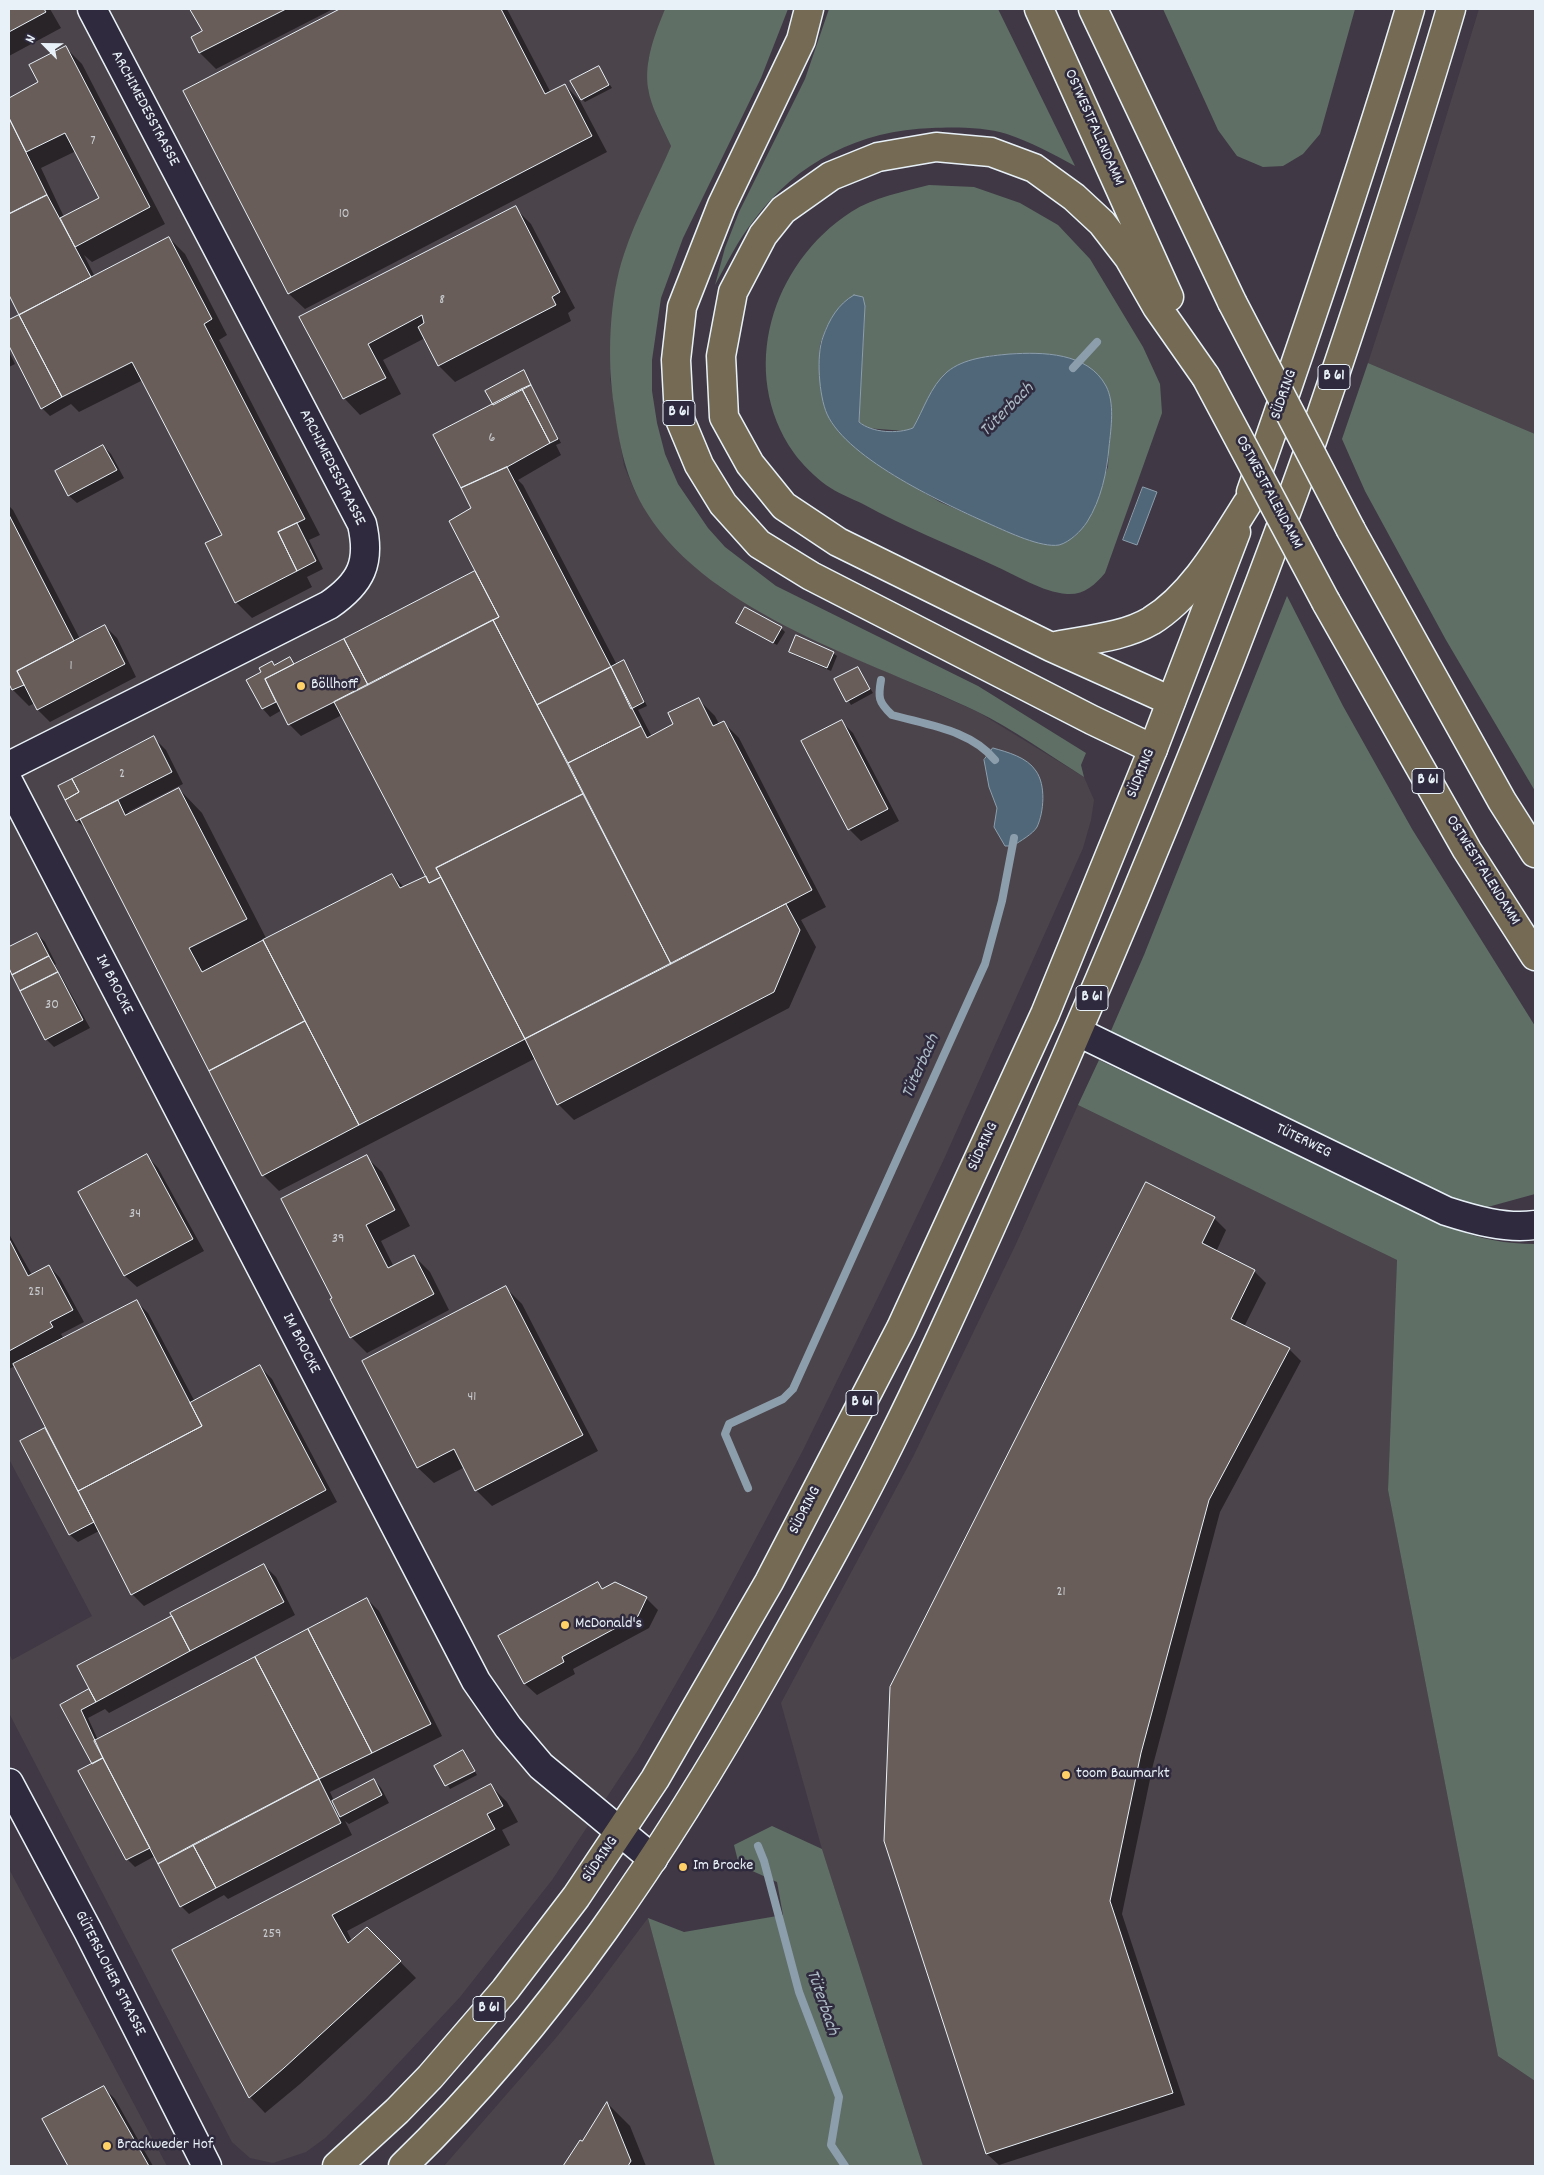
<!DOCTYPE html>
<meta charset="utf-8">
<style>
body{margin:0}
#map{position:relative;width:1544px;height:2175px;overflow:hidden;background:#403945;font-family:Dekko,sans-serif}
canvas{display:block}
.frame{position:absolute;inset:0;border:10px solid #e8f1f8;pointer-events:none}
.north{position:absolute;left:20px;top:20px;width:50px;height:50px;-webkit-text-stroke:4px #2f2a3d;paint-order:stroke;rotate:293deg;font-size:14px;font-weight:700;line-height:20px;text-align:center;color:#e8f1f8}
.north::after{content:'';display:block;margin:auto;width:18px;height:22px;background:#e8f1f8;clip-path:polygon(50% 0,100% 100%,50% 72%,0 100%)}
</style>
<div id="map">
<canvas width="1544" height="2175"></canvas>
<div class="frame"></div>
<div class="north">N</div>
</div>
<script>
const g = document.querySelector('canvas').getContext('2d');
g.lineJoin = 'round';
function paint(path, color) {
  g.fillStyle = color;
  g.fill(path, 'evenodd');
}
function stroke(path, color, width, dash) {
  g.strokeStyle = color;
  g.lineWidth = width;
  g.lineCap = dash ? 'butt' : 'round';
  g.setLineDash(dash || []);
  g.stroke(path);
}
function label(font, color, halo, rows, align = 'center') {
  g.font = font + ' Dekko,sans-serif';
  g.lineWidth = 5;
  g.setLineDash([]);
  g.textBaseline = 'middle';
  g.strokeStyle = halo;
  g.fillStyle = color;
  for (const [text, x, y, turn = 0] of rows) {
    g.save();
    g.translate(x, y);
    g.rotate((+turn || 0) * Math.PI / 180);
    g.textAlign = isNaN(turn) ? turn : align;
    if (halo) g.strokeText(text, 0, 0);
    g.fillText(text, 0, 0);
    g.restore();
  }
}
paint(new Path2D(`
 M9 9H665L648 61V88L657 117 671 146 624 254 610 379 624 466 636 494 660 531 692 564 724 590 808 637 978 712 1084 777 1094 800 1091 820 1083 848 944 1159 884 1285 803 1450 715 1615 638 1750 552 1880 460 1997 365 2099 325 2138 306 2152 273 2163 250 2158 232 2142 9 1713V1653L12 1660 92 1616 9 1459Z
 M1479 9H1535V434L1368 363 1418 209Z
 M1078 1105 1397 1260 1388 1490 1498 2056 1535 2081V2166H923L822 1849 781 1703 913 1457 1016 1244Z
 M9 1869 45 1937 167 2166H9Z
 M648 1918 715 2166H444L555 2039 589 1997Z`), '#4c444b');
paint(new Path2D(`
 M665 9H788L761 78 683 238 661 298 652 360V391L657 423 665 454 678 484 708 528 725 547 776 586 978 686 1086 753 1081 765 1084 777C1049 755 1013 729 976 711 872 661 711 615 647 513 626 480 619 444 614 406 607 360 609 298 624 254 636 218 656 181 671 146 663 128 651 108 648 88 644 61 655 34 665 9Z
 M829 9H998L1075 166C1053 154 1031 142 1007 134 985 127 954 127 932 128 860 130 797 162 754 220 738 240 727 263 715 285L725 248 739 212 805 79Z
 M1163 9H1355L1320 134 1303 154 1283 166 1263 167 1237 156 1218 130Z
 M929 185 974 187 1020 203 1058 225 1090 259 1143 347 1160 384 1162 413 1105 573C1095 585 1084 595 1067 594 1042 592 1016 575 993 565 950 545 905 527 863 504 851 498 837 493 826 485 815 477 801 463 794 453 737 372 772 263 851 212 874 197 903 192 929 185ZM865 306 859 422 866 428 905 431 913 428 918 419 989 356 1021 353 1056 355 1111 408 1108 467 1087 522 1075 536 1059 545 1006 531 940 502 890 473 843 435 827 414 821 390 819 366 820 344 827 326Z
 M1368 363 1535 434V791L1446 640 1365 491 1342 439Z
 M1287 596 1343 706 1412 829 1535 1026V1194L1484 1208 1448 1197 1110 1033 1144 955Z
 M1099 1060 1454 1229C1481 1239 1506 1244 1535 1244V2081L1498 2056 1388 1490 1397 1260 1078 1105Z
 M772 1826 822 1849 923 2166H715L648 1918 684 1932 783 1915 777 1882 739 1865 734 1845Z`), '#5f6f66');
const water = new Path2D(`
 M854 295 863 297 865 306 859 422C872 433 898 434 913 428 924 409 930 387 947 372 964 358 989 356 1010 354 1042 352 1088 352 1106 386 1115 403 1111 428 1109 447 1107 472 1101 500 1087 522 1081 531 1070 542 1059 545 1041 548 1008 532 992 525 947 505 848 460 827 414 819 396 816 355 823 337 829 320 838 304 854 295Z
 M1143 487 1157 492 1137 545 1123 540Z
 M993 748C1007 752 1027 757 1036 771 1046 785 1044 812 1037 827 1033 834 1020 841 1013 846H1005L994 827 997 808 989 787 984 760Z`);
paint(water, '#4f6779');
stroke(water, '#8c9eac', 1);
paint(new Path2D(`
 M9 9H50L61 28 9 56Z
 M192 9H333L216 69 200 53 192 38 203 32Z
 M343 9H507L551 93 565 85 580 101 607 152 305 309 289 294 184 91Z
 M66 48 82 64 165 224 92 262 84 255 95 277 169 238 185 254 227 335 219 340 320 535 309 540 323 569 307 577 312 587 252 618 236 602 223 535 143 380 79 412 71 404 50 416 42 408 9 344V322L21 315 9 292V99L40 82ZM76 151 101 198 64 217 41 168Z
 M599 68 612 88 585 102 582 99Z
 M515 208 531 224 575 308 568 313 571 321 455 382 439 366 425 338 383 360 401 394 360 415 345 399 301 317Z
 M9 352 15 364 9 367Z
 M524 372 561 443 556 445 561 455 518 480 523 485 617 665 623 662 627 665 647 706 638 710 652 737 675 725 699 700 715 716 719 724 723 722 739 738 826 907 801 920 816 947 789 1008 574 1120 558 1104 536 1058 279 1191 263 1175 87 830 77 821 60 787 154 738 166 750 183 784 128 812 130 814 179 789 202 813 267 940 392 875 404 887 428 876 342 715 301 736 289 724 282 710 270 717 263 709 248 680 262 673 272 663 275 666 290 658 296 665 475 572 479 576 473 509 495 405Z
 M103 446 111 454 124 478 77 503 69 496 56 471Z
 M9 506 13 510 80 639 105 626 117 638 136 677 50 722 38 710 35 703 29 706 13 690 9 681Z
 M738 623 781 628 785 632 777 645Z
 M790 651 833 653 837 656 831 671 794 655Z
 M858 668 873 693 851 705 836 680Z
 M841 721 853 733 899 821 861 841 849 829Z
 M37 934 45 942 56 964 55 965 90 1028 54 1047 46 1039 9 966V949Z
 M147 1156 158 1168 204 1251 137 1287 125 1276 80 1192Z
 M366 1157 382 1172 410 1226 381 1241 394 1267 414 1256 430 1272 449 1310 367 1353 351 1337 334 1298Z
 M1214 1218 1226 1230 1216 1252 1254 1271 1266 1283 1244 1327 1289 1349 1301 1361 1220 1512 1153 1765 1122 1914 1185 2105 999 2165 987 2154 885 1841Z
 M9 1234 32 1275 49 1266 60 1278 84 1322 61 1334 64 1339 136 1301 148 1313 195 1402 260 1367 272 1379 337 1502 144 1606 132 1594 99 1531 78 1542 70 1535 22 1442 45 1430 50 1434 15 1366 9 1369Z
 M506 1288 522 1304 598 1451 492 1506 476 1490 465 1467 434 1483 418 1468Z
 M264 1565 276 1577 295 1615 109 1713 105 1709 88 1718 98 1740 367 1599 379 1611 442 1736 330 1792 334 1801 374 1780 381 1788 389 1803 349 1824 345 1821 352 1835 228 1899 224 1895 189 1914 181 1906 155 1856 135 1867 127 1859 94 1765 62 1705 91 1690 174 1617Z
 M598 1583 603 1589 646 1598 658 1610 649 1628 573 1669 575 1674 537 1695 525 1684Z
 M463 1752 477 1775 450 1789 436 1766Z
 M491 1786 507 1802 518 1822 502 1830 510 1845 347 1931 352 1941 367 1928 416 1978 300 2084 265 2113 250 2097 174 1951Z
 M103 2087 115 2099 153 2166H69L44 2120Z
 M608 2104 630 2126 646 2166H566Z`), '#0007');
stroke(new Path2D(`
 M1073 368 1097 342
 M881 680C878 697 878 702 892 715 927 725 971 730 995 760
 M748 1488 725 1434 729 1424 783 1399 793 1389 985 964 1002 901 1014 838
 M758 1846 764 1861 799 1992 839 2097 831 2145 845 2166`), '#8c9eac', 8);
const building = new Path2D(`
 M9 9H44L46 12 9 32Z
 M190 9H286L199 53 191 37 202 31Z
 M340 9H501L545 94 565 84 592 136 288 294 183 91Z
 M66 46 150 207 75 247 60 218 99 198 65 133 26 152 9 118V98L38 82 29 65Z
 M599 66 609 85 581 100 570 81Z
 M9 118 47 195 9 214Z
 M47 195 91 277 19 315 9 295V214Z
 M516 206 560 292 552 297 556 305 438 366 418 327 424 323 422 315 368 344 386 378 343 399 299 317Z
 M169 237 212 319 204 324 305 519 278 532 297 571 235 603 205 543 222 535 132 362 62 397 19 315Z
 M19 315 62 397 41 409 9 346V320Z
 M524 370 531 385 493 405 485 391Z
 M531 385 558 439 550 443 522 389Z
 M522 389 550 443 507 467 461 488 433 435Z
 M103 445 117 470 68 496 55 471Z
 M507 467 611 667 537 705 493 620 499 617 449 521 471 508 461 488Z
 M9 515 74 641 17 671 24 685 12 690 9 684Z
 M297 523 316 561 297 571 278 532Z
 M475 571 499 617 368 685 344 639Z
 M745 607 782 627 773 643 736 623Z
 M493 620 583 794 436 868 441 877 429 883 334 702Z
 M105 625 125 664 37 710 17 671Z
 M796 635 834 652 827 668 789 652Z
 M344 639 368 685 288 725 265 679Z
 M290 657 294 664 265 679 276 702 262 709 246 680 261 672 259 668 272 661 274 665Z
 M624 660 644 702 631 709 611 667Z
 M611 667 641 726 568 763 537 705Z
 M858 667 870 689 846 702 834 679Z
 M699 698 713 726 724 721 812 890 671 964 568 763 641 726 647 738 673 724 668 713Z
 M842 720 888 809 848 830 801 741Z
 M154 736 172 772 76 821 65 800 79 792 72 779Z
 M72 779 79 792 65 800 58 786Z
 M179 788 247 919 189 948 202 972 263 940 305 1021 209 1071 80 819 118 800 125 815Z
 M583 794 671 964 525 1039 436 868Z
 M392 874 400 888 426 876 429 883 441 877 525 1039 359 1125 263 940Z
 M786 904 800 930 774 992 557 1105 525 1039Z
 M37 933 49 956 12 975 9 968V947Z
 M49 956 58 972 20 991 12 975Z
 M58 972 83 1020 45 1040 20 991Z
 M305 1021 359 1125 262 1176 209 1071Z
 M147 1154 193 1239 124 1276 78 1192Z
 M367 1155 395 1210 366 1225 388 1268 414 1255 434 1294 350 1338 330 1299 332 1298 281 1199Z
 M1146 1182 1215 1217 1202 1243 1255 1270 1231 1319 1290 1348 1209 1500 1141 1753 1110 1901 1173 2093 986 2154 884 1841 890 1687Z
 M9 1239 28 1276 49 1265 73 1310 50 1322 53 1327 9 1351Z
 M506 1286 583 1435 475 1491 454 1449 417 1468 362 1361Z
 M137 1300 202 1426 78 1491 13 1364Z
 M260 1365 326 1490 131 1595 78 1491 202 1426 190 1403Z
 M45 1428 94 1522 69 1535 20 1441Z
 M264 1564 284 1602 190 1651 170 1613Z
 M598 1582 602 1589 615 1582 647 1597 638 1616 562 1657 564 1662 524 1684 498 1636Z
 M367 1598 431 1724 372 1753 308 1629Z
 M172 1616 190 1651 96 1702 77 1666Z
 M308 1629 372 1753 319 1779 255 1657Z
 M255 1657 319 1779 158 1864 94 1741Z
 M89 1689 96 1702 81 1710 103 1758 92 1764 60 1705Z
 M463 1750 475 1771 445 1786 434 1766Z
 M103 1758 150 1848 126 1860 78 1771Z
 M319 1779 341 1823 216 1888 193 1845Z
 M374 1779 382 1795 340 1817 332 1801Z
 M491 1784 503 1806 487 1814 495 1829 332 1915 348 1943 367 1927 401 1961 284 2068 249 2098 172 1950Z
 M193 1845 216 1888 180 1907 158 1864Z
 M104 2086 149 2166H68L42 2119Z
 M607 2102 631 2161 628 2166H563L580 2140 582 2141Z`);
paint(building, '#695d59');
stroke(building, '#e8f1f8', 1);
const street = new Path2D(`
 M9 766 329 605C361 583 371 563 362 524L92 9
 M9 783 476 1681 508 1727 541 1766 653 1859
 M1078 1032 1446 1211C1474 1220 1505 1229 1535 1225`);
const secondary = new Path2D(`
 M9 1783 88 1931 207 2166`);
const primary = new Path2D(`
 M1251 492C1307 332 1362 171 1410 9
 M337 2166 397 2111 430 2077 505 1990 576 1897 655 1779 769 1582 901 1328 1045 1014 1153 749 1236 532
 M403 2166C552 2022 667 1848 768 1669 812 1591 856 1513 895 1433 942 1339 984 1242 1027 1146 1121 935 1209 722 1289 505 1316 433 1340 360 1364 287 1394 194 1424 102 1451 9`);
const highway = new Path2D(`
 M809 9 801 40 722 205 682 307 676 360 679 417 699 465 723 504 759 544 811 576 1092 720 1153 749
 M1039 9 1169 297
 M1093 9 1232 302
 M1351 530 1502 801 1535 853
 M1326 602 1467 850 1535 956
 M1051 647C1083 640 1122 638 1151 621 1193 595 1221 545 1247 504
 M1171 701 1051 647 838 542 784 506 750 464 724 417 721 356 733 292 763 235 783 210 831 176 878 157 936 147 991 152 1034 168 1074 197 1102 223 1129 258 1157 307 1206 377`);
stroke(street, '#e8f1f8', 31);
stroke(secondary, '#e8f1f8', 31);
stroke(primary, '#e8f1f8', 31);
stroke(highway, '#e8f1f8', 31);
stroke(street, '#2f2a3d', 28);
stroke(secondary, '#2f2a3d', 28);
stroke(primary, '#756b55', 28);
stroke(highway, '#756b55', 28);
const highwayBridge = new Path2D(`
 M1232 302 1351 530
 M1206 377 1326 602`);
stroke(highwayBridge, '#e8f1f8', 31, []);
stroke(highwayBridge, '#756b55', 28);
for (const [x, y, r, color] of [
 [301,686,5,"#ffd166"],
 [565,1625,5,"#ffd166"],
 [1066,1775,5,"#ffd166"],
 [683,1867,5,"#ffd166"],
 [107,2146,5,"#ffd166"]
]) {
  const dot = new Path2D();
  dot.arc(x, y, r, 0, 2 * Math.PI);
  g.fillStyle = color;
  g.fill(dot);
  stroke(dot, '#2f2a3d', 2);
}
label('14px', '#c8ccd0', null, [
 ["7",93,142],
 ["10",344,215],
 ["8",442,301],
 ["6",492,439],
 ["1",71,667],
 ["2",122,775],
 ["30",52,1006],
 ["34",135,1215],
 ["39",338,1240],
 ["251",36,1293],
 ["41",472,1398],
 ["21",1061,1593],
 ["259",272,1935]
]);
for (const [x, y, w] of [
 [1334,377,32],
 [679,413,32],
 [1428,781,32],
 [1092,998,32],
 [862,1403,32],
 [489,2009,32]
]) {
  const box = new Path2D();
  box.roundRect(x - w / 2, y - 12.5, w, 25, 4);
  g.fillStyle = '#2f2a3d';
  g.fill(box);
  stroke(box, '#e8f1f8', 1);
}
label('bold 15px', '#e8f1f8', null, [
 ["B 61",1334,377],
 ["B 61",679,413],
 ["B 61",1428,781],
 ["B 61",1092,998],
 ["B 61",862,1403],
 ["B 61",489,2009]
]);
label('16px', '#e8f1f8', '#2f2a3d', [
 ["ARCHIMEDESSTRASSE",144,109,62],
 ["OSTWESTFALENDAMM",1093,128,66],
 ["SÜDRING",1285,395,-71],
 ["ARCHIMEDESSTRASSE",331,468,63],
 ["OSTWESTFALENDAMM",1268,493,62],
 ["SÜDRING",1142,774,-68],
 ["OSTWESTFALENDAMM",1482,871,58],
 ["IM BROCKE",113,985,63],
 ["TÜTERWEG",1303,1142,26],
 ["SÜDRING",984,1147,-65],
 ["IM BROCKE",300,1344,63],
 ["SÜDRING",806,1511,-63],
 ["SÜDRING",601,1860,-56],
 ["GÜTERSLOHER STRASSE",109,1974,63]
]);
label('16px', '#e8f1f8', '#2f2a3d', [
 ["Böllhoff",311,686],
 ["McDonald's",575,1625],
 ["toom Baumarkt",1076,1775],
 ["Im Brocke",693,1867],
 ["Brackweder Hof",117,2146]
], 'left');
label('italic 18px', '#abbac5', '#2f2a3d', [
 ["Tüterbach",1008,411,-45],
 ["Tüterbach",922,1067,-66],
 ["Tüterbach",821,2003,71]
]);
</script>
